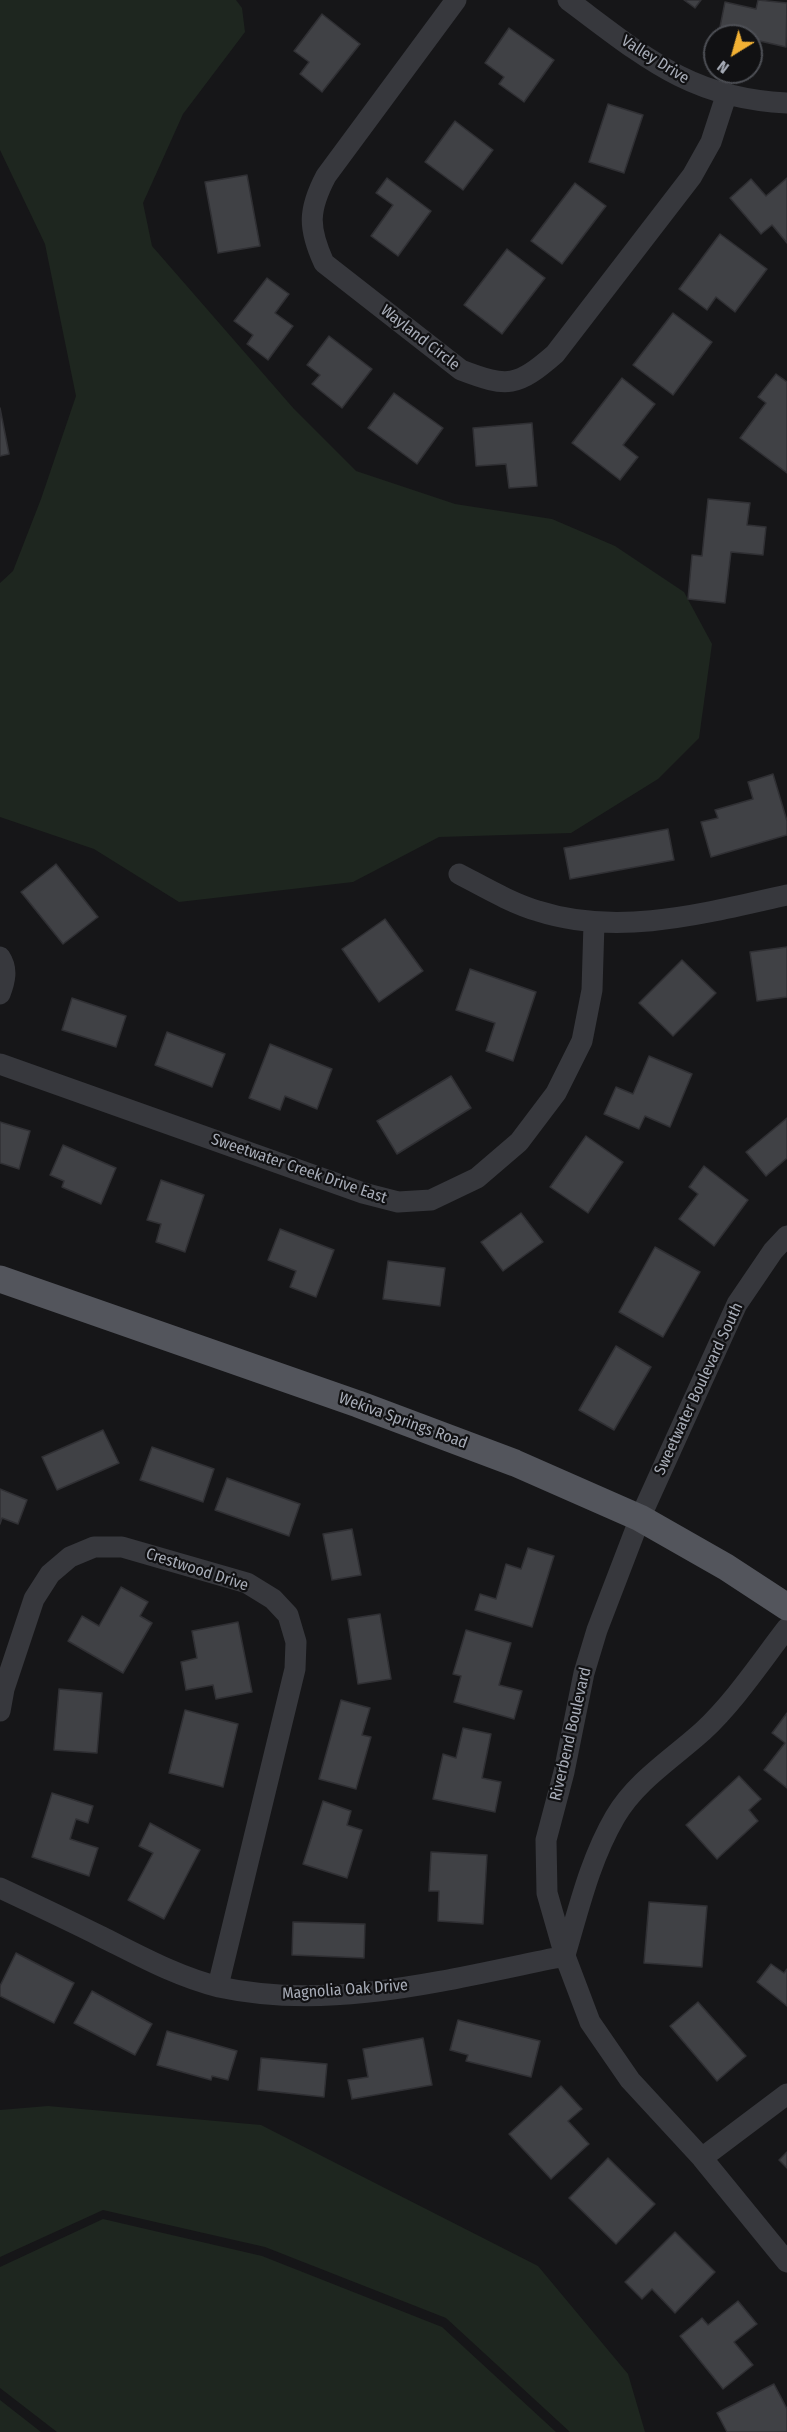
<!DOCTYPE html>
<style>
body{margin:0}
#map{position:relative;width:787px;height:2432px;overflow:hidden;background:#161618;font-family:"Fira Sans Condensed",sans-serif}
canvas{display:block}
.north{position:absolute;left:703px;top:24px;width:60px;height:60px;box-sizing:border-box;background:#111113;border:2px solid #4d4f55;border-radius:50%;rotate:217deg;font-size:16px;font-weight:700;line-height:24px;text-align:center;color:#a8adb8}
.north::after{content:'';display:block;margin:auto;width:21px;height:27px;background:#f2b134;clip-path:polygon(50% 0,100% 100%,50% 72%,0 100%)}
</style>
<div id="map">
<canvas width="787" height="2432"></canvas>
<div class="north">N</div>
</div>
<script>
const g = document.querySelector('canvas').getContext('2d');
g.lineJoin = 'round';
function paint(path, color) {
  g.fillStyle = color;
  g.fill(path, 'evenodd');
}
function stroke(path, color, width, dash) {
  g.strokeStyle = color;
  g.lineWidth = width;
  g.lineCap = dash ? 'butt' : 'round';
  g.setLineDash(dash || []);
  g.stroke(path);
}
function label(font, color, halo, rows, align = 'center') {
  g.font = font + ' "Fira Sans Condensed",sans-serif';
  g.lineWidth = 4.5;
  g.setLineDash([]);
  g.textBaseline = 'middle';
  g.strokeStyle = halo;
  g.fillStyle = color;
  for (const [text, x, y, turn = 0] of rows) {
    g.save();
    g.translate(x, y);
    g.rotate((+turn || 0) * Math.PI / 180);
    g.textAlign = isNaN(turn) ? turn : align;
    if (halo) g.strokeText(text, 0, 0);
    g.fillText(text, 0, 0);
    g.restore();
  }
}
paint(new Path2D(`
 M0 0H236L242 8 245 32 183 114 143 203 152 246 294 409 356 471 455 504 552 519 615 546 684 592 712 644 699 738 658 779 571 833 439 837 353 882 179 902 94 849 0 817V583L13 571 41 499 76 396 45 244 0 150Z
 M48 2106 261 2125 538 2266 628 2374 645 2432H570L446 2318 265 2247 103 2210 0 2257V2110Z
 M103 2219 262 2256 442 2327 556 2432H57L0 2388V2267Z
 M0 2400 41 2432H0Z`), '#1e261f');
const building = new Path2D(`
 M684 0H701L695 8Z
 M758 0 787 3 786 47 751 39V36L719 32 725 2 756 9Z
 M322 14 360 44 322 92 300 74 309 62 294 51Z
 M509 28 554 60 524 102 499 84 504 77 485 63Z
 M608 104 643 115 624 173 589 162Z
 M455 121 493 150 463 190 425 162Z
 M247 175 260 246 218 253 205 182Z
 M387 178 431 211 398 256 371 236 393 205 376 193Z
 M787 178V243L772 225 761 234 730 198 751 179 766 196Z
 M575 183 606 206 562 264 531 241Z
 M720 234 767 269 735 312 716 297 707 310 679 289Z
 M507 249 545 278 502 334 464 305Z
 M267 278 289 294 275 313 293 326 268 360 247 344 253 335 234 321Z
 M673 313 712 342 673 395 633 365Z
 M329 336 372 369 342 408 312 384 320 375 307 365Z
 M776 374 787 382V473L740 438 766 403 758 397Z
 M622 378 655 404 623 445 638 457 620 480 572 443Z
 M394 393 443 428 417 464 368 428Z
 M0 408 9 454 0 456Z
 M532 423 537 486 509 488 506 464 476 466 473 428Z
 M708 499 750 503 747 525 766 527 763 555 731 552 725 603 688 599 692 555 702 556Z
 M773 774 787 821V835L711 857 701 822 718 818 715 810 753 799 748 782Z
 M668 829 674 860 570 879 564 848Z
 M56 864 98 917 63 944 21 892Z
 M385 919 423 971 379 1002 342 949Z
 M787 947V997L757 1001 750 952Z
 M682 960 716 993 673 1036 639 1003Z
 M470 969 536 992 513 1061 486 1051 495 1023 456 1010Z
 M72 998 126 1016 116 1047 62 1030Z
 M167 1032 225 1054 212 1087 155 1065Z
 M270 1044 332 1069 317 1109 285 1096 280 1110 249 1098Z
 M649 1056 692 1074 670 1127 645 1116 639 1129 604 1114 616 1087 633 1094Z
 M451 1076 471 1108 397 1154 377 1121Z
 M787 1118V1158L766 1176 746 1152Z
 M0 1122 30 1131 19 1169 0 1163Z
 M586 1136 623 1162 588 1213 550 1187Z
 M63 1145 116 1168 101 1204 62 1187 64 1181 50 1175Z
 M704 1166 748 1200 714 1246 679 1219 698 1194 689 1187Z
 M161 1180 204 1195 185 1252 156 1242 161 1224 147 1220Z
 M521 1213 543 1242 503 1271 481 1242Z
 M280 1229 334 1250 316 1297 290 1287 296 1271 268 1260Z
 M655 1247 700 1272 663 1337 619 1312Z
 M388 1261 445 1268 440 1306 383 1299Z
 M616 1346 651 1367 614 1430 579 1410Z
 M103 1430 119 1463 57 1490 42 1457Z
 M152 1447 214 1469 203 1502 140 1480Z
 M227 1478 300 1504 289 1536 215 1510Z
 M0 1489 27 1500 18 1524 2 1518 0 1524Z
 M352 1529 361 1575 332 1580 323 1534Z
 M528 1548 554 1556 532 1627 475 1610 480 1594 496 1599 506 1564 521 1569Z
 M121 1587 148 1602 140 1616 152 1623 123 1673 68 1641 82 1616 99 1626Z
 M380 1614 391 1679 358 1684 348 1619Z
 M238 1622 252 1692 216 1699 213 1685 186 1690 181 1662 197 1658 192 1631Z
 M466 1630 511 1643 499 1685 522 1691 514 1719 454 1702 461 1676 453 1674Z
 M59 1689 102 1693 97 1753 54 1750Z
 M341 1700 370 1708 362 1735 371 1737 356 1789 319 1779Z
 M185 1710 238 1724 223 1787 169 1773Z
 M787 1713V1788L764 1770 785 1743 772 1733Z
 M463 1728 491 1734 482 1778 501 1782 495 1812 433 1799 443 1754 456 1758Z
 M739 1776 761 1799 749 1810 758 1821 717 1859 686 1825Z
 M52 1793 93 1806 88 1823 76 1819 70 1839 98 1848 89 1876 32 1857Z
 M323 1801 351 1811 347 1825 362 1830 347 1878 303 1864Z
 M150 1823 200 1850 164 1919 128 1900 153 1853 139 1846Z
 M431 1852 487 1855 483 1924 438 1921 439 1891H429Z
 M649 1902 707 1906 702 1967 644 1963Z
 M293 1922 365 1924 364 1958 292 1955Z
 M16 1953 74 1983 54 2023 0 1996V1986Z
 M771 1964 784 1973 787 1969V2006L757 1982Z
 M92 1991 152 2024 135 2055 74 2023Z
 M698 2002 746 2056 717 2081 670 2026Z
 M458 2020 540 2041 531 2077 466 2061 468 2055 450 2050Z
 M167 2031 237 2051 228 2080 212 2076 211 2080 157 2065Z
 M423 2038 432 2085 352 2099 348 2080 368 2077 363 2049Z
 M261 2058 327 2064 324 2097 258 2090Z
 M561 2086 582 2109 568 2121 589 2144 551 2179 509 2134Z
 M787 2152V2168L779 2160Z
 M608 2158 655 2204 616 2244 569 2198Z
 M675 2232 715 2272 675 2313 652 2289 642 2299 625 2282Z
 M738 2301 757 2324 734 2342 753 2365 723 2389 680 2336 702 2318 708 2325Z
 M774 2384 787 2409V2432H727L717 2413Z`);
paint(building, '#404145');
stroke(building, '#303034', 1.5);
stroke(new Path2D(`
 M456 0 326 176C308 210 308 228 324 263L461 370C508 388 517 387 555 354L692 176 711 142 726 96
 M568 0C642 55 690 99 787 103
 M459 874C484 887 511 903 538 911 619 937 706 913 787 895
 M0 957C8 969 5 981 0 994
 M0 1064 363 1193 398 1202 431 1200 477 1178 519 1142 556 1093 582 1041 592 990 594 923
 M787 1236 773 1251 737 1304 640 1518 597 1630 584 1673 564 1772 546 1840 547 1893 565 1956 590 2022 630 2080 702 2158 787 2262
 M0 1711 4 1689 34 1599 50 1574 70 1557 94 1547H122L247 1583 273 1599 288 1615 296 1642 295 1669 218 1986
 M0 1888C34 1904 68 1920 102 1937 140 1956 178 1977 219 1987 334 2012 453 1978 565 1956
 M565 1955C579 1908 590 1860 615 1817 636 1781 672 1759 703 1731 735 1701 760 1663 787 1628
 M702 2158 787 2094`), '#37383d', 21);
stroke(new Path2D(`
 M0 1279 358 1404 515 1463 640 1518 726 1567 787 1607`), '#53555c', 27);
label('16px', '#a8adb8', '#111113', [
 ["Valley Drive",655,60,32],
 ["Wayland Circle",420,338,38],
 ["Sweetwater Creek Drive East",299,1169,19],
 ["Sweetwater Boulevard South",699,1389,-65],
 ["Wekiva Springs Road",403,1421,20],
 ["Crestwood Drive",197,1570,18],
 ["Riverbend Boulevard",571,1734,-77],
 ["Magnolia Oak Drive",345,1990,-4]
]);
</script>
